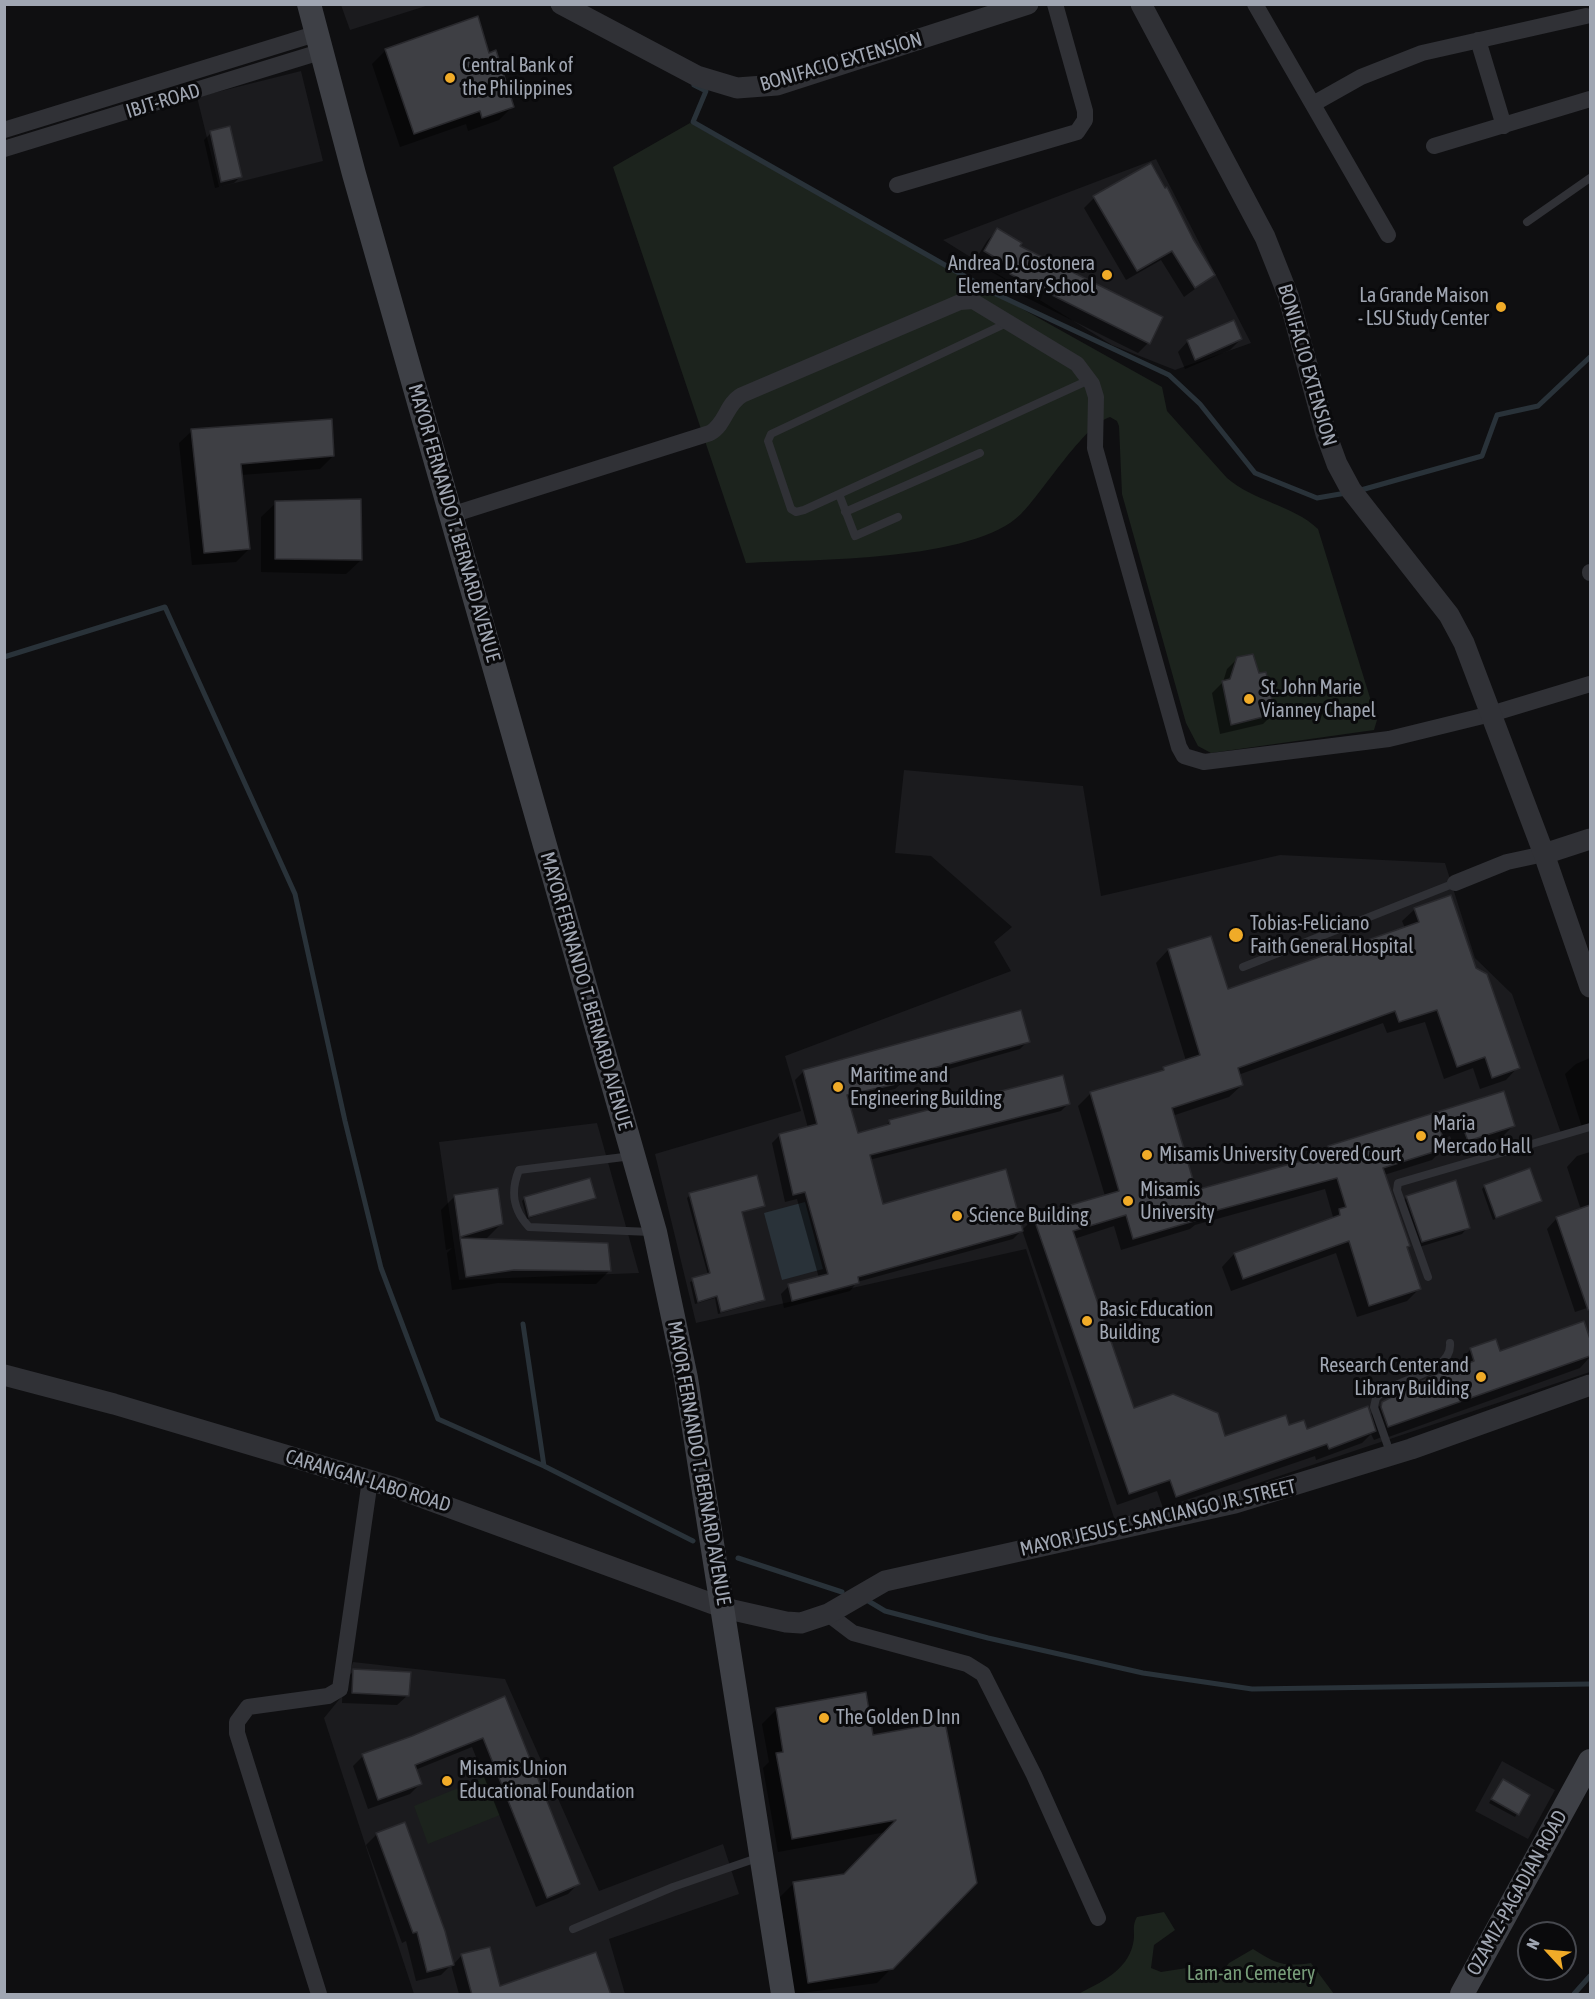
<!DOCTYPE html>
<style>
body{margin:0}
#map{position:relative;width:1595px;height:1999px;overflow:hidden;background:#0f0f11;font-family:"Asap Condensed",sans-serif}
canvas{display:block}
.frame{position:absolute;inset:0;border:6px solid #a0a6b2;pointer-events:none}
.north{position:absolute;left:1517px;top:1921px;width:60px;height:60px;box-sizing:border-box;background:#0a0a0c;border:2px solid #46484e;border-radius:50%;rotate:296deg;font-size:16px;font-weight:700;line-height:24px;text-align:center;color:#a0a6b2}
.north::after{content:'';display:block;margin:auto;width:21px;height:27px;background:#f0ab28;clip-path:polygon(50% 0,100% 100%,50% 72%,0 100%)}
</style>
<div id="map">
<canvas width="1595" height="1999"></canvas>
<div class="frame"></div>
<div class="north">N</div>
</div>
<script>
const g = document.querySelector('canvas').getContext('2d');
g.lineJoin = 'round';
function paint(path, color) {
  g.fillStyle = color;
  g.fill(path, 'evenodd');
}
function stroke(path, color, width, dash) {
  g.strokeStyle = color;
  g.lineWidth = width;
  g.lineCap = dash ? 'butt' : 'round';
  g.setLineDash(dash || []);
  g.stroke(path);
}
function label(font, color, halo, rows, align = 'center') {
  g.font = font + ' "Asap Condensed",sans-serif';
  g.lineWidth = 6;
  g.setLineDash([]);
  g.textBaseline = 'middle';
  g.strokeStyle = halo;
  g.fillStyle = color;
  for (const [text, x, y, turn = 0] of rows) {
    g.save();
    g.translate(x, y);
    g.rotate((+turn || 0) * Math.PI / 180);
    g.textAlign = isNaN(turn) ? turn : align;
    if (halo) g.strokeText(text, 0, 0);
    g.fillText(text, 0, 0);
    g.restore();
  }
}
paint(new Path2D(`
 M341 5V4L429 5 350 30Z
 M301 71 323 161 219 187 197 97Z
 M1156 159 1251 343 1175 370 1112 345 943 240Z
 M904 770 1083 786 1101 896 1280 855 1445 863 1475 958 1512 994 1561 1133 1590 1124V1372L1118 1530 1026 1249 696 1323 655 1154 801 1111 785 1056 1011 971 994 942 1012 927 931 856 895 853Z
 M597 1123 639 1273 459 1280 439 1142Z
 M353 1662 505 1679 599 1891 723 1844 739 1894 609 1939 625 1994H414L324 1718 342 1696Z
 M1502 1761 1555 1790 1528 1839 1475 1811Z`), '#1b1b1e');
paint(new Path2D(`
 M690 123 1162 387 1167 411 1227 478C1253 501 1293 505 1318 529L1375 714 1377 720 1374 730 1211 753 1198 746 1186 723 1122 494 1119 426 1117 421 1110 417C1083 426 1043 492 1021 514 973 562 813 559 746 563L613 167Z
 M485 1777 500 1815 428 1844 414 1806Z
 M1164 1912 1175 1930 1154 1945 1151 1968 1161 1972 1193 1967 1219 1976 1229 1963 1253 1949C1276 1964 1284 1967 1311 1963L1334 1994H1078C1100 1983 1127 1971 1133 1944 1136 1933 1131 1927 1137 1917Z`), '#1c231d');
paint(new Path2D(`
 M805 1202 823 1269 782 1280 764 1213Z`), '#293239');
paint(new Path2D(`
 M386 50 488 55 513 106 499 120 468 131 466 124 400 147 372 64Z
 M211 133 240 177 234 183 215 188 204 140Z
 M1150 165 1214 275 1184 297 1161 260 1126 280 1084 208 1094 198Z
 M997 230 1018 246 1148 343 1138 353 1001 285 1004 279 974 262 987 241Z
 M1241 339 1230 350 1185 369 1178 352 1188 341Z
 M192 431 333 456 320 469 241 475 249 549 236 562 192 565 179 443Z
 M276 503 361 560 346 574 261 572V517Z
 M1238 658 1274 713 1263 724 1220 734 1212 693 1223 682 1227 669Z
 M1415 909 1475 969 1518 1067 1506 1080 1480 1089 1473 1068 1444 1079 1425 1022 1387 1033 1383 1023 1238 1075 1242 1085 1229 1097 1172 1116 1195 1192 1317 1158 1328 1147 1503 1092 1513 1126 1501 1138 1456 1152 1450 1136 1442 1139 1445 1147 1432 1160 1384 1175 1408 1246 1406 1248 1419 1289 1407 1301 1357 1317 1336 1253 1231 1291 1222 1267 1234 1254 1329 1220 1333 1217 1325 1189 1195 1225 1190 1229 1121 1250 1114 1226 1074 1239 1133 1410 1224 1438 1288 1427 1306 1431 1369 1416 1383 1403 1458 1368 1456 1364 1471 1349 1500 1353 1583 1323 1590 1344V1357L1580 1368 1383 1439 1382 1437 1374 1440 1371 1434 1362 1443 1316 1460 1315 1456 1163 1508 1157 1491 1117 1505 1022 1230 1013 1239 857 1282 850 1291 784 1308 781 1294 789 1286 819 1278 797 1199 785 1202 772 1143 780 1135 808 1128 795 1080 803 1072 1020 1012 1028 1041 1020 1049 903 1082 895 1089 847 1100 856 1135 883 1128 890 1121 1069 1103 1061 1111 869 1160 882 1206 1021 1231 1034 1218 1105 1196 1078 1106 1091 1093 1159 1073 1164 1068 1186 1061 1156 963 1168 950 1227 991 1405 928 1402 921Z
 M1590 1058V1125L1582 1127 1565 1074 1576 1064Z
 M1590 1152V1307L1575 1312 1547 1229 1557 1218 1581 1210 1567 1167 1577 1156Z
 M1485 1186 1541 1200 1493 1220 1482 1189Z
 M690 1195 764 1205 741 1213 764 1299 761 1302 718 1314 715 1298 695 1304 690 1282 708 1275 687 1198Z
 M455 1196 501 1224 485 1240 610 1270 596 1284 498 1283 452 1290 447 1253 452 1248 446 1250 441 1210Z
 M594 1197 527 1219 522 1201 525 1198Z
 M1407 1197 1468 1227 1462 1234 1416 1248 1400 1204Z
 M354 1671 408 1695 397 1705 342 1703 343 1681Z
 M504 1698 578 1884 568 1894 536 1907 472 1747 415 1770 420 1784 410 1794 368 1809 353 1766 363 1756 413 1737Z
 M776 1710 872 1737 976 1882 877 1983 794 1994 780 1897 794 1883 844 1875 886 1832 778 1852 763 1768 769 1762 762 1724Z
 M1500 1784 1528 1796 1515 1817 1489 1803Z
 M377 1834 444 1931 452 1966 462 1955 499 1988 610 1994H459L451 1965 441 1975 416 1981 406 1941 402 1943 366 1845Z`), '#0007');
stroke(new Path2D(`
 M694 85 706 91 693 122 996 294 1169 375 1200 404 1255 473 1317 498 1346 493
 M1361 490 1482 456 1497 415 1538 406 1590 357
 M4 657 165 607 295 894 345 1121 381 1268 438 1419 544 1466
 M523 1324 544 1466 693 1541
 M738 1558 842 1592
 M865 1599 885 1611 988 1638 1143 1673 1252 1689 1590 1684
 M1574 1994 1590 1976`), '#293239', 5);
const building = new Path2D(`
 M478 16 489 53 496 50 514 107 482 118 480 111 414 134 385 49Z
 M230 126 242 177 221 182 210 131Z
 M1151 163 1165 188 1167 187 1193 239 1215 275 1195 288 1172 251 1137 271 1093 196Z
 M997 228 1022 243 1020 246 1163 317 1150 344 1010 274 1013 268 984 251Z
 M1234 320 1242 339 1195 360 1187 340Z
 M332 419 334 456 241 464 250 549 204 553 191 429Z
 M361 499 362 560 275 559V501Z
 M1253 654 1259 673 1266 672 1275 714 1231 725 1222 681 1230 679 1237 657Z
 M1451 895 1476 968 1487 974 1520 1068 1492 1078 1485 1057 1457 1067 1437 1010 1399 1022 1395 1011 1238 1068 1243 1085 1172 1108 1196 1190 1330 1153 1328 1146 1504 1091 1515 1126 1468 1141 1462 1125 1441 1132 1446 1148 1383 1168 1410 1246 1407 1247 1421 1289 1369 1306 1349 1241 1243 1279 1234 1253 1340 1215 1339 1209 1346 1207 1337 1178 1203 1214 1204 1218 1133 1239 1126 1215 1073 1231 1134 1408 1173 1394 1218 1413 1225 1436 1286 1415 1289 1425 1304 1420 1307 1429 1368 1406 1376 1431 1329 1449 1327 1444 1176 1497 1170 1480 1129 1494 1033 1216 1119 1191 1090 1092 1164 1070 1163 1067 1200 1055 1168 949 1211 936 1228 989 1419 922 1414 908Z
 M1021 1010 1030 1042 904 1076 905 1082 847 1095 858 1133 890 1124 889 1120 1063 1075 1070 1104 870 1155 883 1204 1006 1169 1023 1231 858 1277 859 1283 792 1301 788 1284 828 1274 805 1192 793 1195 779 1134 817 1124 803 1070Z
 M1530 1168 1542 1201 1496 1218 1484 1185Z
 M757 1175 765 1206 742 1212 765 1300 721 1312 717 1296 698 1302 692 1278 710 1273 689 1193Z
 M590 1178 596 1198 529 1217 524 1197Z
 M1456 1180 1470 1228 1422 1242 1406 1196Z
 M498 1188 503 1224 460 1237 454 1195Z
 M1590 1205V1310H1588L1556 1217Z
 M460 1238 608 1243 611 1271 514 1270 466 1277Z
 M1584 1321 1590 1339V1356L1388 1427 1381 1407 1382 1402 1434 1375 1474 1361 1470 1348 1496 1339 1500 1351Z
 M353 1669 411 1672 409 1696 352 1693Z
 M866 1692 873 1735 945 1722 977 1883 893 1969 808 1983 793 1882 844 1874 896 1820 792 1839 776 1753 783 1752 776 1708Z
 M505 1696 580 1884 547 1898 483 1738 415 1765 422 1784 378 1800 362 1754 412 1736Z
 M1503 1779 1530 1795 1519 1815 1491 1799Z
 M405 1822 445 1931 454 1965 427 1972 417 1932 413 1933 376 1833Z
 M490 1947 500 1986 596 1952 611 1995H472L461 1954Z`);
paint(building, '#3e3f44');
stroke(building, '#29292d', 1.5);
stroke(new Path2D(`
 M1527 222 1590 178
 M1009 322 771 434 768 441 791 509 796 512 804 510 1089 380
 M839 494 855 536 898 517
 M845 512 980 453
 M1243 967 1455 883
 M632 1156 519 1170C510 1192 513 1210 529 1227L651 1232
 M1428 1277 1397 1190 1398 1183 1590 1127
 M1391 1455 1374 1407 1376 1398C1394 1378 1453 1374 1450 1343
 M573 1929 673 1887 760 1857`), '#303136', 8);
stroke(new Path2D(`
 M1255 4 1388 235
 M1478 40 1504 126
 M1313 104 1361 77 1422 53 1586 16
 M4 130 315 34
 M1434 146 1590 99
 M4 149 320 52
 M897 185 1077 132 1085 120V111L1055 4
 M451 515 710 433C726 424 726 404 742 395L960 302 973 301 1077 364 1092 384 1096 397 1095 448 1179 747 1184 756 1204 762 1389 739 1491 714 1590 684
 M1590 572V573
 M1455 883 1507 862 1544 854
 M828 1614 853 1633 967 1664 983 1674 1034 1775 1098 1918
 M319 1994 237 1733V1722L248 1707 328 1696 340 1689 370 1480`), '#303136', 16);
stroke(new Path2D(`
 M561 4 697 76 737 88 777 85 1028 4
 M1141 4 1265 237 1288 295 1326 434 1337 464 1351 490 1449 615 1464 643 1544 854 1590 987
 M1544 854 1590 839
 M4 1375 114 1404 396 1488 724 1608 786 1622 801 1623 828 1614 885 1581 1235 1503 1411 1449 1590 1385`), '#303136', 21);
stroke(new Path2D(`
 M309 4 354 174 655 1232 686 1378 783 1994
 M1462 1994 1590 1761`), '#3e4046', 24);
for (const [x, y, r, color] of [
 [450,78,6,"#f0ab28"],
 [1107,275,6,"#f0ab28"],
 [1501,307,6,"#f0ab28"],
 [1249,699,6,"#f0ab28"],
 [1236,935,8,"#f0ab28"],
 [838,1087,6,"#f0ab28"],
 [1421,1136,6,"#f0ab28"],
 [1147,1155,6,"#f0ab28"],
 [1128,1201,6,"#f0ab28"],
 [957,1216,6,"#f0ab28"],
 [1087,1321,6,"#f0ab28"],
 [1481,1377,6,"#f0ab28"],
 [824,1718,6,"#f0ab28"],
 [447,1781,6,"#f0ab28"]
]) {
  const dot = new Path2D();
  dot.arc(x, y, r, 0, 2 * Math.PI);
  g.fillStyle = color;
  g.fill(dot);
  stroke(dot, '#0a0a0c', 2);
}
label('20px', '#a0a6b2', '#0a0a0c', [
 ["BONIFACIO EXTENSION",841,62,-16],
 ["IBJT-ROAD",163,101,-17],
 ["BONIFACIO EXTENSION",1307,365,74],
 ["MAYOR FERNANDO T. BERNARD AVENUE",454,523,74],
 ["MAYOR FERNANDO T. BERNARD AVENUE",586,991,74],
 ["MAYOR FERNANDO T. BERNARD AVENUE",699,1463,80],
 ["CARANGAN-LABO ROAD",368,1481,17],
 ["MAYOR JESUS E. SANCIANGO JR. STREET",1158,1518,-13],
 ["OZAMIZ-PAGADIAN ROAD",1517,1893,-61]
]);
label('20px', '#a0a6b2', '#0a0a0c', [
 ["Central Bank of",462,66],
 ["the Philippines",462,89],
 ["Andrea D. Costonera",1095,264,"right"],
 ["Elementary School",1095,287,"right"],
 ["La Grande Maison",1489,296,"right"],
 ["- LSU Study Center",1489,319,"right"],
 ["St. John Marie",1261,688],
 ["Vianney Chapel",1261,711],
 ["Tobias-Feliciano",1250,924],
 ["Faith General Hospital",1250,947],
 ["Maritime and",850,1076],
 ["Engineering Building",850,1099],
 ["Maria",1433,1124],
 ["Mercado Hall",1433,1147],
 ["Misamis University Covered Court",1159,1155],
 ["Misamis",1140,1190],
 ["University",1140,1213],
 ["Science Building",969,1216],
 ["Basic Education",1099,1310],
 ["Building",1099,1333],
 ["Research Center and",1469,1366,"right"],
 ["Library Building",1469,1389,"right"],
 ["The Golden D Inn",836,1718],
 ["Misamis Union",459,1769],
 ["Educational Foundation",459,1792]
], 'left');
label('20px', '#779d79', '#0a0a0c', [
 ["Lam-an Cemetery",1251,1974]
]);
</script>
